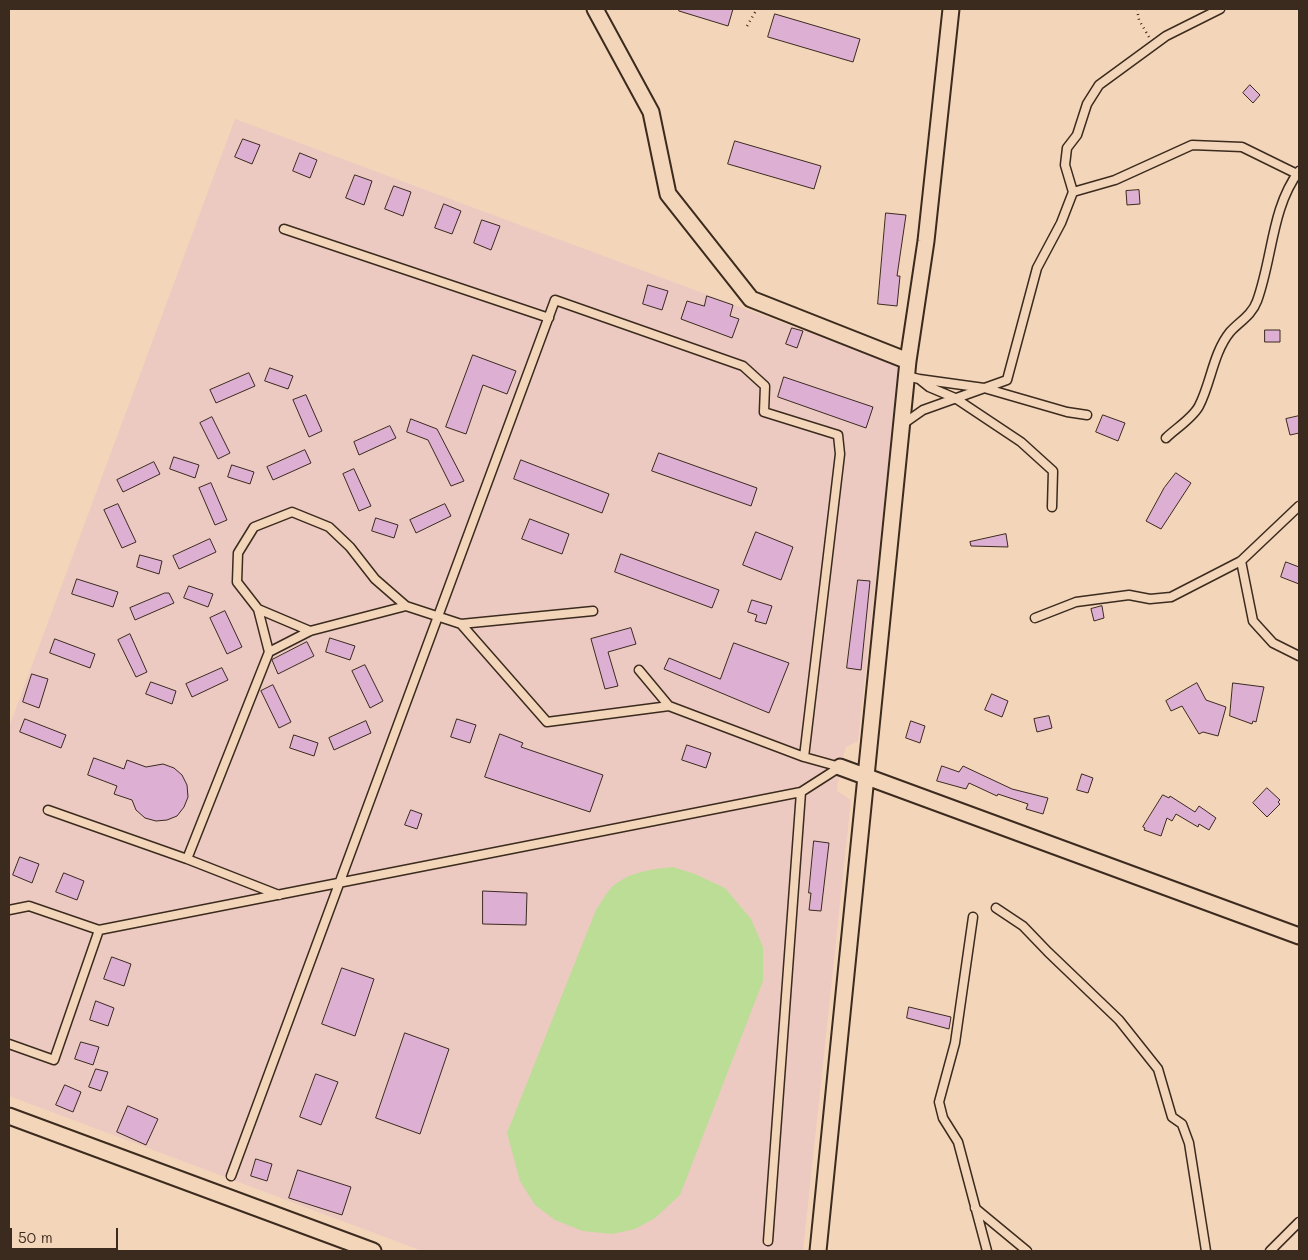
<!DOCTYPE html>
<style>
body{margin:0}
#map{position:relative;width:1308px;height:1260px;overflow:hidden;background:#f3d5b9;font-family:Mali,sans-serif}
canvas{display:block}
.frame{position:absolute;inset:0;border:10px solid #3b2a1e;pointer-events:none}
.scale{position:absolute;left:10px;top:1228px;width:108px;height:22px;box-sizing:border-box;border:2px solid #3b2a1e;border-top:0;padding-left:6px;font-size:15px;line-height:18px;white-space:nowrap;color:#3b2a1e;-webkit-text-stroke:4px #f3d5b9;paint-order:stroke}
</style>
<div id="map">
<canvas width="1308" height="1260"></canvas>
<div class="frame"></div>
<div class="scale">50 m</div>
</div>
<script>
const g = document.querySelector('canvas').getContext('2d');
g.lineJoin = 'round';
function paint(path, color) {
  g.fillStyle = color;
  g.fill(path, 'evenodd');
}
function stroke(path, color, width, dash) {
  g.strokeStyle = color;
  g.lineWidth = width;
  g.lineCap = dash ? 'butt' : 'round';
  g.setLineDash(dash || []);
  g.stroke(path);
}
paint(new Path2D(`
 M235 119 899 366 858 741 846 747 840 767 837 791 851 800 803 1251H422L9 1096V727Z`), '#eccac1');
paint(new Path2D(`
 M673 867 695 874 725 888 751 919 763 947V981L680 1195 655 1218 635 1229 612 1234 583 1231 555 1220 535 1205 520 1181 507 1133 596 910C601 903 606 893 612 887 629 872 652 869 673 867Z`), '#bbdd96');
const building = new Path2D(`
 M680 9H733L728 26 679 11Z
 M775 14 860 39 853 62 768 37Z
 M1250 85 1260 95 1253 103 1243 93Z
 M243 139 260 145 252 164 235 157Z
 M735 141 821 166 814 189 728 164Z
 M300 153 317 160 310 178 293 171Z
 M355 175 372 181 364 205 346 198Z
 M394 186 411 192 403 216 385 209Z
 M1139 190 1140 204 1127 205 1126 191Z
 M444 204 461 211 452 234 435 228Z
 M886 213 906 215 897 276H900L897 306 878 304Z
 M482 220 500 226 491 250 474 243Z
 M648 285 668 291 662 310 643 304Z
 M707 296 733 305 730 316 739 319 732 338 681 319 687 301 704 306Z
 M792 328 803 331 797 348 786 344Z
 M1265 330H1280V342H1265Z
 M473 355 516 371 507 394 483 385 466 434 446 427Z
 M270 368 293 376 288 389 265 381Z
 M249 373 255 386 216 403 210 390Z
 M784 377 873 407 866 428 778 397Z
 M306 395 322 431 309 437 293 400Z
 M1103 415 1125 423 1118 441 1096 432Z
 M1299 416V433L1290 435 1286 419Z
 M212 417 230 453 218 459 200 423Z
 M411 419 437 429 464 481 451 486 428 440 407 432Z
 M390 426 396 438 359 455 354 442Z
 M305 450 311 463 273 480 267 467Z
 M659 453 757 488 751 506 652 471Z
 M174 457 199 465 195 478 170 469Z
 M521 460 609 494 602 513 514 479Z
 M154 462 160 474 123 492 117 480Z
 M232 465 254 472 250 484 228 477Z
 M354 469 371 506 359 511 343 474Z
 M1176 473 1191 483 1161 529 1146 521 1164 488Z
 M211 483 227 520 215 525 199 488Z
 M118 504 136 542 122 548 104 510Z
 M445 504 451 516 416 533 410 520Z
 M376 518 398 525 394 538 372 531Z
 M530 519 569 534 562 554 522 539Z
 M756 532 793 547 781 580 743 565Z
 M1006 534 1008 547 971 546 970 542Z
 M210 539 216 552 179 569 173 556Z
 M621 554 719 590 712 608 615 572Z
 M140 555 162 561 159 574 137 567Z
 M1286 562 1299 567V584L1281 577Z
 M77 579 118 592 113 607 72 594Z
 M858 580 870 581 861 670 847 668Z
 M189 586 213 594 208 607 184 598Z
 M165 593H169L174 603 135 620 130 608Z
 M752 600 772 606 766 624 755 621 757 615 748 612Z
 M1102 606 1104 618 1094 621 1091 609Z
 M225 611 242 647 227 654 210 618Z
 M631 628 636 644 608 652 618 686 605 689 591 639Z
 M130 634 147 672 136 677 118 640Z
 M330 638 355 646 350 660 326 652Z
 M55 639 95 654 90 668 50 653Z
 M307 642 314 656 278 674 272 660Z
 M734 643 789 663 769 713 664 669 669 658 720 679Z
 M365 665 383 701 370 708 352 671Z
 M222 668 228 680 192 697 186 684Z
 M32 674 48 679 39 708 23 702Z
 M151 682 176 691 172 704 146 694Z
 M1197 683 1206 700 1226 707 1218 736 1203 732 1199 734 1182 706 1171 711 1166 701Z
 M1233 683 1264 687 1256 722 1253 721 1252 724 1230 716Z
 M273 685 291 722 279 728 261 691Z
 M992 694 1008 701 1002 717 985 710Z
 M1049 716 1052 728 1037 732 1034 719Z
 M25 719 66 735 61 748 20 732Z
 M457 719 476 725 470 743 451 737Z
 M366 721 371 733 334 750 329 738Z
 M911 721 925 726 920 743 906 738Z
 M500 734 523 743 521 747 603 775 590 812 485 777Z
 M294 735 318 743 314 756 290 748Z
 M687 745 711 753 706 768 682 760Z
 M94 758 124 769 127 760 146 767 163 764 174 768 182 775 187 785 188 797 184 807 177 816 167 820 156 821 145 818 136 810 132 800 114 794 117 786 88 775Z
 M942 766 959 772 963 766 1012 789 1048 798 1043 814 1026 809 1028 804 998 794 997 796 969 783 966 789 937 781Z
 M1082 774 1093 778 1088 793 1077 790Z
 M1267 788 1280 800 1278 802 1280 804 1267 817 1253 803Z
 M1163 795 1169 798 1170 796 1195 812 1199 806 1216 818 1209 830 1199 824 1198 827 1176 814 1172 821 1167 818 1161 836 1144 830 1145 828 1143 827Z
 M411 810 422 814 417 829 405 825Z
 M814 841 829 843 821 911 809 910 811 893H809Z
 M20 857 39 864 32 883 13 875Z
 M64 873 84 881 77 900 56 892Z
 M483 891 527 893 526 925 483 924Z
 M112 957 131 964 124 986 104 979Z
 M342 968 374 979 355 1036 322 1024Z
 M96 1001 114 1008 108 1026 90 1020Z
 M909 1007 951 1017 949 1029 907 1018Z
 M405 1033 449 1049 420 1134 376 1118Z
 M81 1042 99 1047 93 1065 75 1059Z
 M96 1069 108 1072 101 1091 89 1087Z
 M316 1074 338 1082 321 1125 300 1117Z
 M65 1085 81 1092 73 1112 56 1105Z
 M128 1106 158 1119 146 1145 117 1132Z
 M256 1159 272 1164 267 1181 251 1176Z
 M298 1170 351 1187 342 1215 289 1198Z`);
paint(building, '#ddb0d3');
stroke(building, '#3b2a1e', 1);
const service = new Path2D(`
 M1073 192 1115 180 1192 145 1242 147 1297 174
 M284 229 549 318
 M907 376 919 379 929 387 955 398 1021 442 1053 471 1052 507
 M919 379 984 388 1067 412 1087 415
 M903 424 923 410 1007 380 1037 268 1061 223 1073 192 1065 165 1067 148 1077 135 1087 104 1099 85 1166 36 1220 9
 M1166 438C1175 429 1193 418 1199 406 1211 383 1213 353 1230 332 1239 322 1252 315 1257 301 1273 257 1271 209 1299 171
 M1241 561 1253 621 1273 643 1299 656
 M1035 618 1076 602 1129 595 1150 599 1171 597 1241 561 1299 506
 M461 624 547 722 669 706
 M310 631 258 609 237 582 238 553 254 527 292 512 329 527 350 547 375 579 406 606 461 624 593 611
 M269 652 310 631 406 606
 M639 670 669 706 804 757 840 767
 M48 810 187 859 279 895
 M187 859 269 652 258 609
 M996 908 1023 926 1048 952 1119 1020 1158 1069 1172 1117 1182 1124 1189 1143 1206 1251
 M9 910 29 906 99 930 801 792 840 767
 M973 917 955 1043 939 1102 943 1118 958 1142 987 1251
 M9 1044 54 1060 99 930
 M231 1176 555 300 743 366 765 386 764 412 838 435 840 454 804 757
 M975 1208 1027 1251
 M768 1241 801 792
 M1270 1251 1299 1222`);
const minor = new Path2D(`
 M595 9 651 112 668 194 751 299 908 361
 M840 767 1299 936
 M9 1116 373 1251
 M818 1251 908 361 926 241 951 9`);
stroke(service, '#3b2a1e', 11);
stroke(minor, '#3b2a1e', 19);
stroke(new Path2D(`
 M1137 9 1139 20 1149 37
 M747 26 757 9`), '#3b2a1e', 2.5, [1, 4]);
stroke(service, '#f3d5b9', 8);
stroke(minor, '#f3d5b9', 15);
</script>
